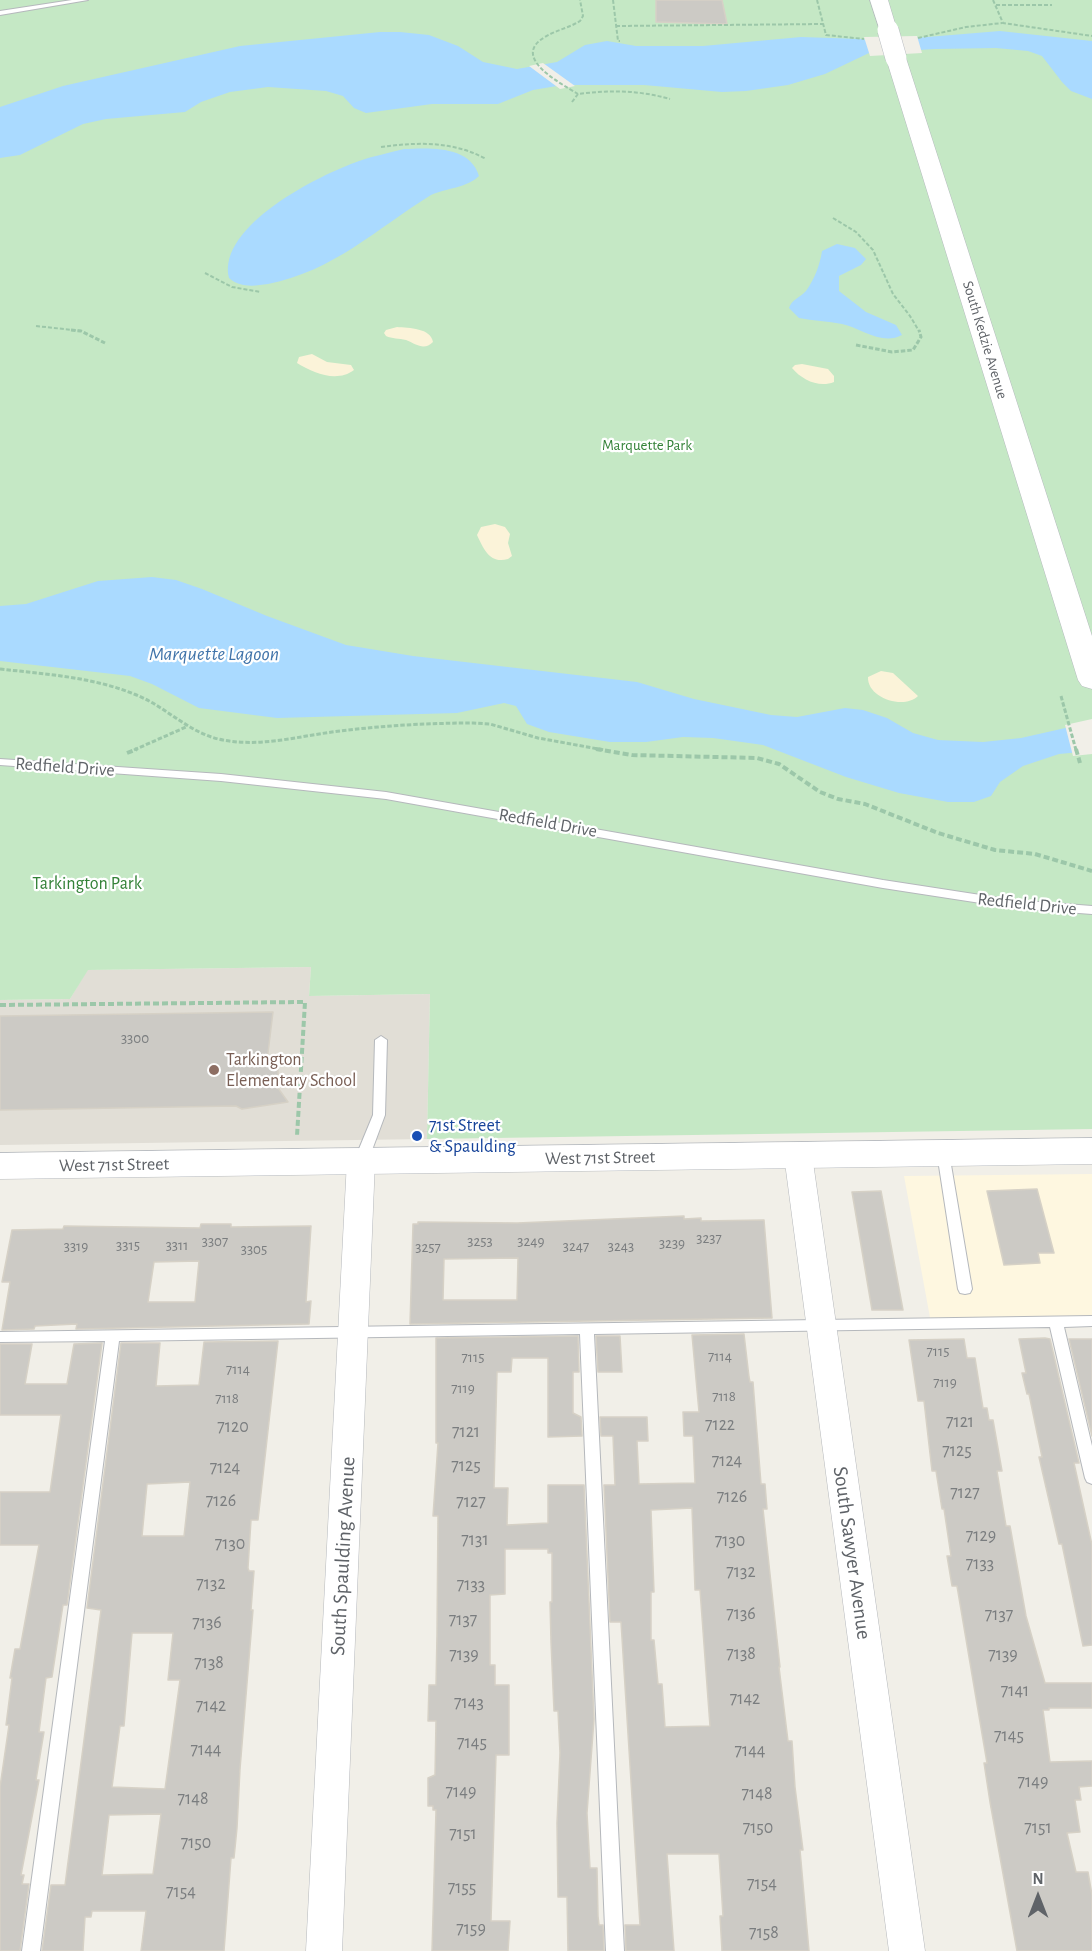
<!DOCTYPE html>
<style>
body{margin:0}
#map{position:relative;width:1092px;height:1951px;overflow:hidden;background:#f1efe8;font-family:"Alegreya Sans",sans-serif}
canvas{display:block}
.north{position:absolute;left:1008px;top:1867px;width:60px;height:60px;-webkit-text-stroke:4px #fff;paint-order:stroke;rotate:0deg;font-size:16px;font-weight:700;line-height:24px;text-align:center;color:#5f6368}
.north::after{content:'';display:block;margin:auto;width:21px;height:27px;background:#5f6368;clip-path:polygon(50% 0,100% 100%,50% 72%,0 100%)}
</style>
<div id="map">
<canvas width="1092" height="1951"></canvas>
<div class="north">N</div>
</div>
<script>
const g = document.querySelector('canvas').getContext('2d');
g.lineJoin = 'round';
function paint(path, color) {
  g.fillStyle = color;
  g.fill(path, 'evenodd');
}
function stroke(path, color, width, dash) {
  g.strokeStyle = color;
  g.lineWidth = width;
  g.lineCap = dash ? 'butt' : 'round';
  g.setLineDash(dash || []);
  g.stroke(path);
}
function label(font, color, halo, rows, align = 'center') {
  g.font = font + ' "Alegreya Sans",sans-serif';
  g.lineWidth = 4.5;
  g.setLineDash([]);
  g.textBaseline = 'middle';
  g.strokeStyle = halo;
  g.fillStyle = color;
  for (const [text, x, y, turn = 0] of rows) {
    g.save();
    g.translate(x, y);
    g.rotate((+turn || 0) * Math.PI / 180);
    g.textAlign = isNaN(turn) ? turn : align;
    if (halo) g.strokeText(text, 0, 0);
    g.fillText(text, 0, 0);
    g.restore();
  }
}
paint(new Path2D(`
 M1092 1174V1321L931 1323 904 1176Z`), '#fef7e0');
paint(new Path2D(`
 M311 967 309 996 430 994 427 1139 0 1145V1000L70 999 87 970Z`), '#e1ded6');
paint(new Path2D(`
 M0 0H1092V1129L427 1139 430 994 309 996 311 967 88 970 70 999 0 1000Z`), '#c5e8c5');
paint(new Path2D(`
 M397 327C409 328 431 328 433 342 424 351 416 344 406 340 399 338 392 339 386 336L384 333 386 330Z
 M312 354 327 362 351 365 354 370C337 383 313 373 297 363L299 357Z
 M802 364 828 369 834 376V382C819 388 802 380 792 368L795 365Z
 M495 524 505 527 510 534 508 543 512 556 508 559C490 564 484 550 477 535L481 527Z
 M881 671 893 673 918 696C904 710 867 698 868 677Z`), '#fbf3d9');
paint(new Path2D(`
 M1000 31 1092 41V99L1071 91 1062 82 1042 56 1028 51 996 48 935 49 869 53 825 74 788 85 746 91 722 92 644 85H563L533 90 498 104H432L366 113 354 108 343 96 326 91 268 87 230 92 201 102 185 112 106 119 83 124 20 155 0 158V107L63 86 240 46 380 32H400L429 35 458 46 483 62 517 69 557 62 585 45 607 41 636 46H703L801 37 891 40Z
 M404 149C429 148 470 145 479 176 467 188 446 188 431 195 376 229 334 271 268 284 255 286 240 288 229 278 217 226 319 175 359 161 373 156 389 153 404 149Z
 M837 244 855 248 866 259 861 265 839 276V291L866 312 896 325 902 335C882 346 861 328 842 324 828 321 813 321 799 318L789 308C792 299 800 298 806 291 814 280 820 265 822 251Z
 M152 577 176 580 202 589 267 616 346 645 413 656 637 682 694 699 771 715 797 717 845 708 863 710 887 718 913 733 938 740 983 742 1021 738 1092 722V751L1059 754 1023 766 1000 782 991 796 974 802H948L899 793 846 777 763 745 713 738 683 737 646 742H610L549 732 527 724 516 706 504 703 457 713 277 718 199 708 152 684 130 676 0 661V606L26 604 98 581Z`), '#aadaff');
paint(new Path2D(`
 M917 36 922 53 870 56 864 37Z
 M543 63 575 86 560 89 529 66Z
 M1092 719V754L1073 756 1065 725Z`), '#f1efe8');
const building = new Path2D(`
 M656 0H722L727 24 656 22Z
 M273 1012 267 1061 278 1062V1088L288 1102 242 1109 236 1106 0 1110V1016Z
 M1037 1189 1054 1253H1038L1040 1263 1004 1265 987 1191Z
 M881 1191 903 1310H872L852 1192Z
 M684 1216V1219L701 1218V1221L764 1220 772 1318 410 1324 413 1224H418V1222L517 1223ZM518 1258 517 1300H443L444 1259Z
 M201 1224H231V1227L311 1226 306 1302 311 1301 309 1324 76 1329 77 1324 35 1326 34 1329 2 1330 10 1282H2L12 1230 63 1229 64 1226 200 1228ZM199 1261 195 1302H148L154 1262Z
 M744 1334 749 1377 750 1382H753L761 1484H765L767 1509H763L780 1667H779L788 1741H792L795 1787 803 1850H800L809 1951H722L720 1916H723L719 1854H667L674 1951H626L625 1925H640L621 1622H610L604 1485H615L613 1436H601L600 1417H647L648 1441H637L639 1484 695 1483 693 1436H684L683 1412H699L692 1335ZM692 1508 695 1590H700L710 1726 665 1727 662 1684H658L654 1640H651V1592H654L651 1510Z
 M578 1336 579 1372H573V1413L581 1417 582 1436 548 1437V1358H512L511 1372H497L494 1488H508L507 1525 548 1523V1485H584L594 1719 587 1813 590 1868H597L598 1916 599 1925H603L604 1951H568L567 1897H558L557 1823 560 1753 558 1711H554L551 1642 550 1602H552V1553H548V1549H505V1594L490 1595V1665H495V1685H509V1755H496L491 1921H510L508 1951H432L436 1810H433V1806H428V1778L435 1775 436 1721H428L429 1685H436L437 1634 438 1516H433L438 1443H436V1338Z
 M596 1336H620L622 1372H598Z
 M1045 1338 1050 1339 1079 1463H1074L1092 1545V1645L1083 1646 1062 1544H1059L1039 1457H1042L1029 1394H1027L1022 1373H1026L1019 1339Z
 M964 1339 967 1358H975L983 1408H987L989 1420H993L1002 1471H997L1006 1526H1010L1026 1616 1045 1683H1092V1708H1049V1710H1043L1050 1762 1092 1761V1786L1079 1787 1081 1800H1075L1080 1832 1067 1833 1076 1872H1088L1092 1895V1951H1017L990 1802 984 1763H987L957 1586H952L947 1556H951L944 1509H942L936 1471H932L924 1401H918L909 1340Z
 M1069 1339H1092V1436Z
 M278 1341 258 1520H251L248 1568 249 1571H254L251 1610H253L240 1769 237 1828 234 1858H231L224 1951H141L146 1911H92L91 1917H85L83 1951H42L51 1885H65L101 1610 87 1608 121 1343H160L156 1386 199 1385 204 1342ZM190 1482 184 1536H142L147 1484ZM132 1633H173L168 1680H180L165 1789 112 1787 120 1726H124ZM161 1814 153 1874 102 1875 109 1815Z
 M102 1343 67 1605H63L52 1677 46 1678 39 1732H44L36 1780H39L21 1875H24L22 1884H29L20 1951H0V1787L9 1725H6L12 1678H10L15 1649H20L39 1545H0V1492H50L61 1415H0V1344H32L25 1384H67L74 1344Z`);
paint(building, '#cccac5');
stroke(building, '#d6d1c6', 1.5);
const service = new Path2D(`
 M72 0H88L0 15V11Z
 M0 759 221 774 386 792 883 880 1013 900 1092 906V914L1013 908 883 888 386 799 221 781 0 765Z
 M381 1036 387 1040 385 1115 368 1161 366 1164H356L354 1161 373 1115 375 1040Z
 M943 1148 948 1150 949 1153 972 1289 970 1293 965 1294 960 1293 958 1289 937 1153 938 1150Z
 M1092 1316V1326L1064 1327 1092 1446V1484L1087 1482 1085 1478 1050 1327 594 1334 624 1951H606L580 1334 119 1341 40 1951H22L105 1341 0 1342V1332Z`);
const minor = new Path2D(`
 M798 1145 808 1148 812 1155 925 1951H889L784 1155 788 1148Z
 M361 1151 371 1154 375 1161 342 1951H306L347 1161 351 1154Z`);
const secondary = new Path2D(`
 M870 0H888L897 30 895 34H881Z
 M896 52 903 54 906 58 1092 636V689L1082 686 1078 680 886 58 889 54Z
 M1092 1138V1164L0 1179V1153Z`);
stroke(service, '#b5b8bc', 2);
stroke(minor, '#b5b8bc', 1);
stroke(secondary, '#b6babf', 1);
stroke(new Path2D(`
 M613 0 618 41H620
 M817 0 826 35 864 39
 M993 0 1003 23 1092 36
 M996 5H1052
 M616 26 823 24
 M918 38 966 27 1002 23
 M578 94C560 83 510 57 545 37 556 30 569 28 580 21L583 16 580 0
 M572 102 578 94C609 90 639 90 670 99
 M381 147C418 142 453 141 486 159
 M833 218 856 232 873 250 893 294 910 316 919 331
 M205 273 232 287 261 292
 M36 326 82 331`), '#9cc7a9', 2, [4, 2]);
stroke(new Path2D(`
 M71 330 81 331 105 343
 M856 345 892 352 913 350 921 337 919 330
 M0 669C45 674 92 677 134 694 166 706 189 734 223 740 259 747 296 737 332 732 378 726 426 723 473 723L490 724 538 738 604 750
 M1061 696 1076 750
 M134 750 186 727`), '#9cc7a9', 3, [4.5, 2]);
stroke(new Path2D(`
 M596 749 632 755 757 758 779 764 820 792 838 799 865 804 938 833 995 850 1035 854 1092 871
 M1076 749 1080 763
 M127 753 137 749
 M0 1005 305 1002 297 1136`), '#9cc7a9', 4, [6, 3]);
paint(service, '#fff');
paint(minor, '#fff');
paint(secondary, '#fff');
const secondaryBridge = new Path2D(`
 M888 30 896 58`);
stroke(secondaryBridge, '#b6babf', 22, []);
stroke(secondaryBridge, '#fff', 21);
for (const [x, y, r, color] of [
 [214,1070,6,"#8d6e63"],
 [417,1136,6,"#1a4fb4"]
]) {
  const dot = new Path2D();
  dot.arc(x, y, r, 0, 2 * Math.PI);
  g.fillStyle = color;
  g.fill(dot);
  stroke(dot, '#fff', 2);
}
label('15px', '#5f6368', '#fff', [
 ["South Kedzie Avenue",985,340,73]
]);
label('15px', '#348238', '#fff', [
 ["Marquette Park",647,445]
]);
label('15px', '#7a7d7f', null, [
 ["3300",135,1038],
 ["3237",709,1238],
 ["3307",215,1241],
 ["3253",480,1241],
 ["3249",531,1241],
 ["3239",672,1243],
 ["3315",128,1245],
 ["3311",177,1245],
 ["3319",76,1246],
 ["3247",576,1246],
 ["3243",621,1246],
 ["3257",428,1247],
 ["3305",254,1249],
 ["7115",938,1351],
 ["7114",720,1356],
 ["7115",473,1357],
 ["7114",238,1369],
 ["7119",945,1382],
 ["7119",463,1388],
 ["7118",724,1396],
 ["7118",227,1398]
]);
label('18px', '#5f6368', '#fff', [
 ["Redfield Drive",65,767,4],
 ["Redfield Drive",548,823,10],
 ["Redfield Drive",1027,904,6],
 ["West 71st Street",600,1158,-1],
 ["West 71st Street",114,1165,-1]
]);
label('18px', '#348238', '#fff', [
 ["Tarkington Park",87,884]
]);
label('18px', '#785e54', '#fff', [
 ["Tarkington",226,1060],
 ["Elementary School",226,1081]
], 'left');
label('18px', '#164399', '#fff', [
 ["71st Street",429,1126],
 ["& Spaulding",429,1147]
], 'left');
label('18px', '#7a7d7f', null, [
 ["7121",960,1422],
 ["7122",720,1425],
 ["7120",233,1427],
 ["7121",466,1432],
 ["7125",957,1451],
 ["7124",727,1461],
 ["7125",466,1466],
 ["7124",225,1468],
 ["7127",965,1493],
 ["7126",732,1497],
 ["7126",221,1501],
 ["7127",471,1502],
 ["7129",981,1536],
 ["7131",475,1540],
 ["7130",730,1541],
 ["7130",230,1544],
 ["7133",980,1564],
 ["7132",741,1572],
 ["7132",211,1584],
 ["7133",471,1585],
 ["7136",741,1614],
 ["7137",999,1615],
 ["7137",463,1620],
 ["7136",207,1623],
 ["7138",741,1654],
 ["7139",464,1655],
 ["7139",1003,1655],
 ["7138",209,1663],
 ["7141",1015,1691],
 ["7142",745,1699],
 ["7143",469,1703],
 ["7142",211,1706],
 ["7145",1009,1736],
 ["7145",472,1743],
 ["7144",206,1750],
 ["7144",750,1751],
 ["7149",1033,1782],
 ["7149",461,1792],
 ["7148",757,1794],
 ["7148",193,1799],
 ["7150",758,1828],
 ["7151",1038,1828],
 ["7151",463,1834],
 ["7150",196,1843],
 ["7154",762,1884],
 ["7155",462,1888],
 ["7154",181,1892],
 ["7159",471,1929],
 ["7158",764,1933]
]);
label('italic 20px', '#4174aa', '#fff', [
 ["Marquette Lagoon",214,654]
]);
label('21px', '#5f6368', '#fff', [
 ["South Sawyer Avenue",852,1553,82],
 ["South Spaulding Avenue",343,1556,-87]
]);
</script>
